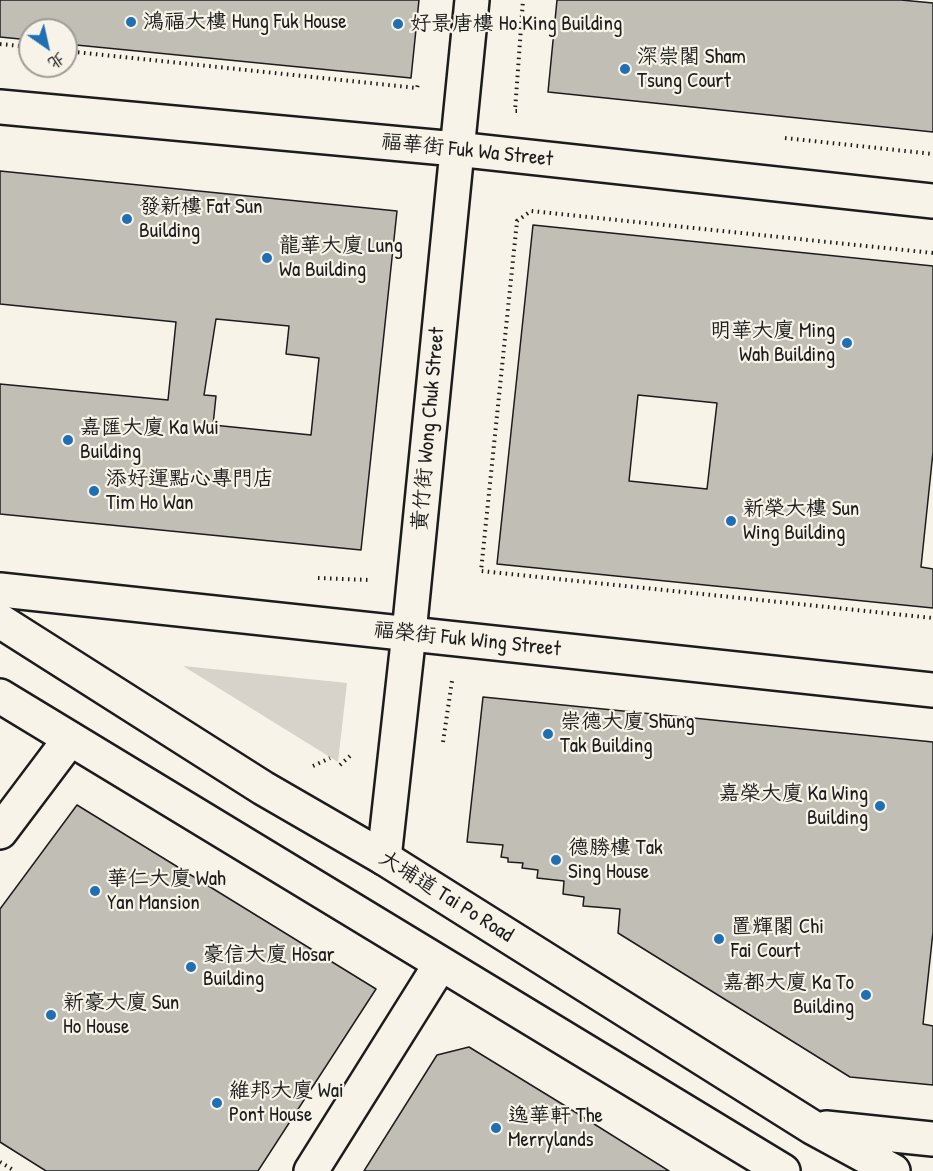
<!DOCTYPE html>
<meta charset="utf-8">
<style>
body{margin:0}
#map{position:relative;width:933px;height:1171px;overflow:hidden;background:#f7f3e8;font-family:"Patrick Hand","LXGW WenKai TC",sans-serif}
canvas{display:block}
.north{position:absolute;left:18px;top:18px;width:60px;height:60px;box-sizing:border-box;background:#f7f3e8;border:2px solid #9f9d96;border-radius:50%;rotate:146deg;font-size:16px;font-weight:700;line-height:24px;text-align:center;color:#1c1c1c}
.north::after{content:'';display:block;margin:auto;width:21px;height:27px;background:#1f6fb2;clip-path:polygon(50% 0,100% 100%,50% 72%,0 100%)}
</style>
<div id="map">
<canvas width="933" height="1171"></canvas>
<div class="north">北</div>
</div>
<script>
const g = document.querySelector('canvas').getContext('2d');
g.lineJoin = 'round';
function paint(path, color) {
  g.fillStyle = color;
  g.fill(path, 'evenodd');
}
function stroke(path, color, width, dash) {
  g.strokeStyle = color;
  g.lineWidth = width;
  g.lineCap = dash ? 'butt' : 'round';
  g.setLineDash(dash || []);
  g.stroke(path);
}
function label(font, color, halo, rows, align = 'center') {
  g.font = font + ' "Patrick Hand","LXGW WenKai TC",sans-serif';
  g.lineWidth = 4.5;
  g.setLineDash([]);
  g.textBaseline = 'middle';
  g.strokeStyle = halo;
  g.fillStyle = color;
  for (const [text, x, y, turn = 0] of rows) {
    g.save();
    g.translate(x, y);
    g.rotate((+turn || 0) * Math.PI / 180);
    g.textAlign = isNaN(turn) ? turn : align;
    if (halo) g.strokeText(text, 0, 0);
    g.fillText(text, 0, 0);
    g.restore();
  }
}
paint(new Path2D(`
 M183 666 347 683 338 762Z`), '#d7d3cb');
const building = new Path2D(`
 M0 0H419L411 78 66 44V30H30V40L0 37Z
 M557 0H901L933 3V132L548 92Z
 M0 171 397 211 361 550 0 514V384L168 400 176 322 0 304ZM216 319 289 326 286 354 319 358 311 435 213 425 216 396 204 395Z
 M533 225 933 266V452L921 567 933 569V608L497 564ZM638 395 717 403 707 489 629 481Z
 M483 697 933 742V932L923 1024 933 1026V1085L850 1077 618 933 620 909 583 906 584 897 563 894 564 881 537 878 538 870 522 868 523 863 508 862V858L501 857 503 845 467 842Z
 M77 805 376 989 258 1171H46L0 1142V909Z
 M469 1047 567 1107 669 1171H364L437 1055Z`);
paint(building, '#c0beb5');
stroke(building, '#1c1c1c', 1.5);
const minor = new Path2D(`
 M0 107 456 149 933 201
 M0 590 933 690
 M0 832 70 739
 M384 858 409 633 472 0
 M311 1171 440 965`);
const major = new Path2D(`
 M0 621 263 788 384 858 812 1127 893 1171
 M0 696 783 1171
 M826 1128 933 1139`);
stroke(minor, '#1c1c1c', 38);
stroke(major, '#1c1c1c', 38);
stroke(new Path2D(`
 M0 44 30 47
 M66 51 417 88 418 84
 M517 111H515L523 0
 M785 138 933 154
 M933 253 531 211 517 221 481 571 933 618
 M318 578 370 580
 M443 742 452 681
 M340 765 351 755
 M313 766 330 758
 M0 1162 15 1171`), '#1c1c1c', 4, [1.5, 4.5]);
stroke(minor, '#f7f3e8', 33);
stroke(major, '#f7f3e8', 33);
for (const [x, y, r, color] of [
 [131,22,6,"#1f6fb2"],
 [398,24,6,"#1f6fb2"],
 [625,69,6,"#1f6fb2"],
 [127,219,6,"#1f6fb2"],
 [267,258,6,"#1f6fb2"],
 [847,343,6,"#1f6fb2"],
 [68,440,6,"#1f6fb2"],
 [94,491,6,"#1f6fb2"],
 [731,521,6,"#1f6fb2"],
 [548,734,6,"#1f6fb2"],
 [880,806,6,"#1f6fb2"],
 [556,860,6,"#1f6fb2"],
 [95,891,6,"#1f6fb2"],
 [719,939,6,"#1f6fb2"],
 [191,967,6,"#1f6fb2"],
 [866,995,6,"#1f6fb2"],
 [51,1015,6,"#1f6fb2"],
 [217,1103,6,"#1f6fb2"],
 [496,1128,6,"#1f6fb2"]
]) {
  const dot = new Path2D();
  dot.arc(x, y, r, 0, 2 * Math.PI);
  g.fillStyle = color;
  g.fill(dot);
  stroke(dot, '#f7f3e8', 2);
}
label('21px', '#1c1c1c', '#f7f3e8', [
 ["鴻福大樓 Hung Fuk House",143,22],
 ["好景唐樓 Ho King Building",410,24],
 ["深崇閣 Sham",637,57],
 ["Tsung Court",637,81],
 ["發新樓 Fat Sun",139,207],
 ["Building",139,231],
 ["龍華大廈 Lung",279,246],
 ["Wa Building",279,270],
 ["明華大廈 Ming",835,331,"right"],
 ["Wah Building",835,355,"right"],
 ["嘉匯大廈 Ka Wui",80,428],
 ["Building",80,452],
 ["添好運點心專門店",106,479],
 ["Tim Ho Wan",106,503],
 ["新榮大樓 Sun",743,509],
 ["Wing Building",743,533],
 ["崇德大廈 Shung",560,722],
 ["Tak Building",560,746],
 ["嘉榮大廈 Ka Wing",868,794,"right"],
 ["Building",868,818,"right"],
 ["德勝樓 Tak",568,848],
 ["Sing House",568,872],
 ["華仁大廈 Wah",107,879],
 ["Yan Mansion",107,903],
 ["置輝閣 Chi",731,927],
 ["Fai Court",731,951],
 ["豪信大廈 Hosar",203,955],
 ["Building",203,979],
 ["嘉都大廈 Ka To",854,983,"right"],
 ["Building",854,1007,"right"],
 ["新豪大廈 Sun",63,1003],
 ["Ho House",63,1027],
 ["維邦大廈 Wai",229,1091],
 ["Pont House",229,1115],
 ["逸華軒 The",508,1116],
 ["Merrylands",508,1140]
], 'left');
label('21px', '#1c1c1c', '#f7f3e8', [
 ["福華街 Fuk Wa Street",467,151,6],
 ["黃竹街 Wong Chuk Street",429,429,-85],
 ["福榮街 Fuk Wing Street",467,640,6],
 ["大埔道 Tai Po Road",446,897,32]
]);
</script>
